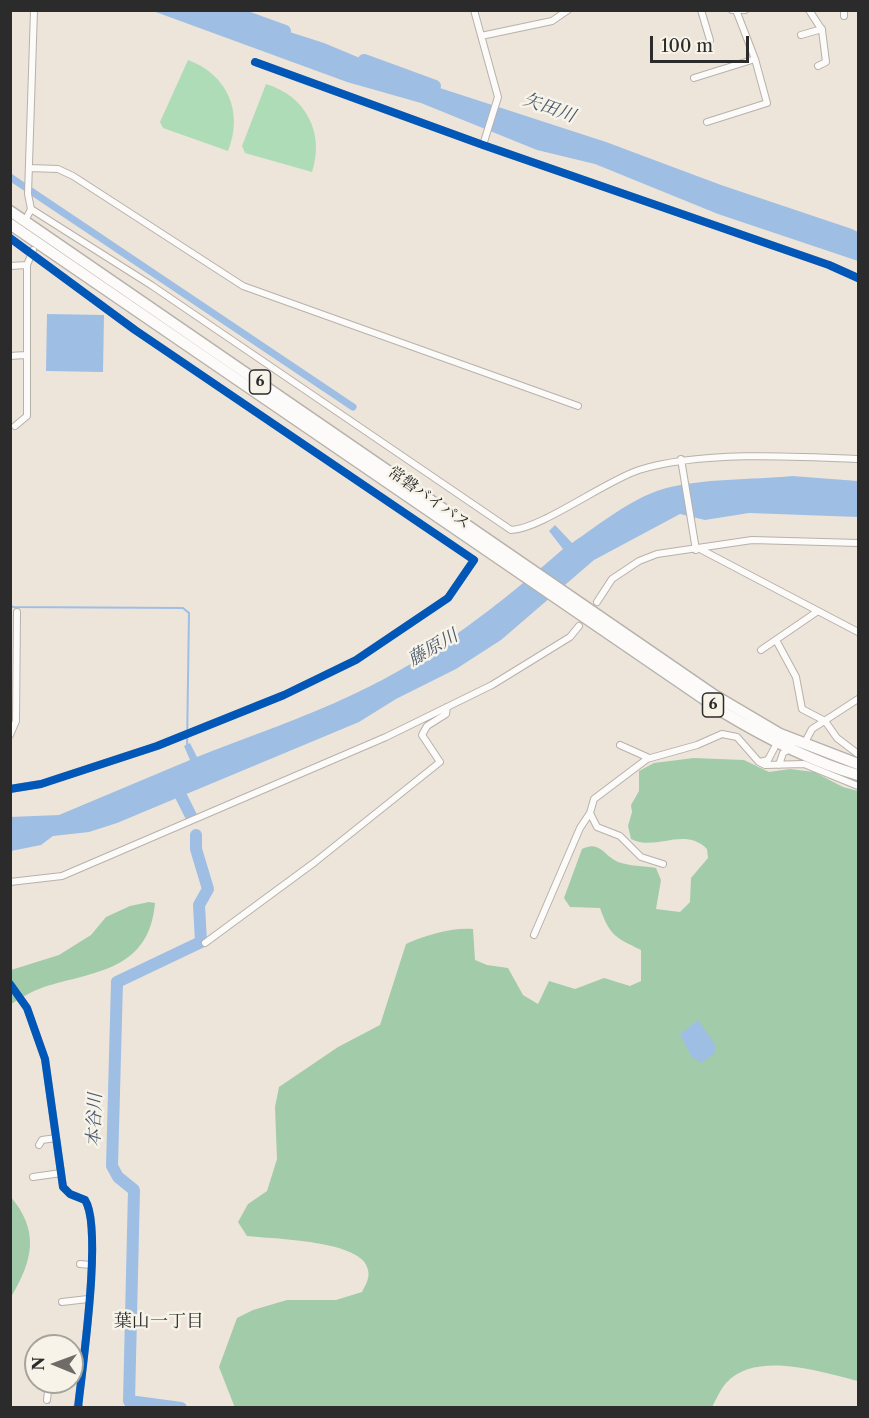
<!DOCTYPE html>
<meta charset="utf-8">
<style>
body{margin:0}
#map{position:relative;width:869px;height:1418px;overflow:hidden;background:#ede5da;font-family:"Libre Caslon Text",serif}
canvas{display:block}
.frame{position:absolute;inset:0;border:12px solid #2b2b2b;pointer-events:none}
.north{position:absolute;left:24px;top:1334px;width:60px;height:60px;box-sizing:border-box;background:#f7f3e8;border:2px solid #a5a39c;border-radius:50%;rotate:271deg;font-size:16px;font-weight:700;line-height:24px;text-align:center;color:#2b2b2b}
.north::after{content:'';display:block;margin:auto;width:21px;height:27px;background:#6f6c68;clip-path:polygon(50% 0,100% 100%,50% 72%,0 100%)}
.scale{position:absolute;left:650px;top:36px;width:99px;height:27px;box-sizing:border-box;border:3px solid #2b2b2b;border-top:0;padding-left:8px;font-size:18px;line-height:21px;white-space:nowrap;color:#2b2b2b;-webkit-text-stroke:4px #f7f3e8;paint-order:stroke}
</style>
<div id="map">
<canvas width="869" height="1418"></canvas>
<div class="frame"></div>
<div class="north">N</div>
<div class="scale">100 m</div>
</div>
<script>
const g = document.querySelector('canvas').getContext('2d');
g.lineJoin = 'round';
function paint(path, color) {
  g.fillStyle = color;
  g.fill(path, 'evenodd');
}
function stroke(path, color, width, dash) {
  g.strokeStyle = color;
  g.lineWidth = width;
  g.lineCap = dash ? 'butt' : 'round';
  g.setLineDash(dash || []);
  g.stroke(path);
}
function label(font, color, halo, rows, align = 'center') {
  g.font = font + ' "Libre Caslon Text","Noto Serif JP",serif';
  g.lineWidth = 5;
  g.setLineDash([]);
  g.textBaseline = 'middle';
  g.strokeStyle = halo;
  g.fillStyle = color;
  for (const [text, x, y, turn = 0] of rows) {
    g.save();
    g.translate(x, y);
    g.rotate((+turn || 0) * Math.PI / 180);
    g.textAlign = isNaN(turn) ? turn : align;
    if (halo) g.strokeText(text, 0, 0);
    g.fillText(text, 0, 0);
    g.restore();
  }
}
paint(new Path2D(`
 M188 60C227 74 244 112 228 151L163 128 160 122Z
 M266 84C306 96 325 133 312 172L245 153 242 146Z`), '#aedcb7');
paint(new Path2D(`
 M694 758 744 760 769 772 790 769 814 772 843 787 858 791V1381C821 1372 756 1350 726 1383 720 1390 716 1400 712 1407L235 1408 219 1367 237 1318 253 1310 287 1300H336L362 1292C366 1284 370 1278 368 1270 364 1240 272 1239 247 1236L238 1222 248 1204 267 1191 277 1159 275 1107 279 1087 338 1047 380 1025 406 944C425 935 453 927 473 929L475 960 487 965 508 968 523 995 538 1004 549 981 575 989 604 978 630 986 641 981V950C615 937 610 936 600 908L570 907 564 898 582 849C600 840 603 855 618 862 629 866 644 866 656 868L661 880 656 909 680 912 690 902 691 878 708 858 707 849C684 826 656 852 631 839L628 826 632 812 631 805 639 791V771L654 763Z
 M149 902 155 903C149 971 95 971 44 987 32 991 21 998 11 1004V970L59 955 91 935 106 917 130 906Z
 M10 1196C40 1231 33 1260 11 1297Z`), '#a2cbaa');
paint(new Path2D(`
 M153 11H224L324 43 403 76 606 142 721 185 852 229 858 232V261L718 214 595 164 537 150 421 103 347 82Z
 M47 314 104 315 103 372 46 371Z
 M792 476 858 481V517L749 513 705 520 680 514 594 560 501 640 456 669 396 699 359 722 117 823 89 832 53 836 41 845 11 851 10 817 59 815 190 760 184 746 190 743 197 757C249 736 304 718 354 694 432 658 499 605 563 549L549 531 555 525 572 543C600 524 630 499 663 489 702 478 752 480 792 476Z
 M698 1020 716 1046 714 1054 701 1063 691 1056 680 1034Z`), '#9fbee4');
stroke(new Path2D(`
 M10 605 13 607 183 608 189 613 187 747`), '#9fbee4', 2);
stroke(new Path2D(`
 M10 177 353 407`), '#9fbee4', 7);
stroke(new Path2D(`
 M227 10 285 31
 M364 60 435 86
 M176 786 191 816
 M181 1408 129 1401 134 1190 118 1177 112 1166 117 982 201 942 199 905 208 889 196 849V835`), '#9fbee4', 12);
const street = new Path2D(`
 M474 10 498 97 483 145
 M701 10 710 40
 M732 10H745
 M809 10 822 30 826 62 818 66
 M844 10V16
 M801 35 822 29
 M481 36 552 21 568 10
 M255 62 483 145 829 265 858 278
 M694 78 755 59
 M707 122 767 103 755 59 736 10
 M29 168 58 169 73 176 243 286 578 406
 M31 209 151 285 511 530C541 529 605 481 639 470 700 451 794 456 858 459
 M25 221 31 209 28 194 34 10
 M10 238 135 330 474 560 448 598 356 660 284 695 157 746 41 784 10 789
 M10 266 27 265
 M10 356 25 355
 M15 426 27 416V265L33 250
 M681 459 696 550
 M700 549 858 632
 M597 602 612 579 639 561 657 554 752 540 858 543
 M776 640 796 677 802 709 825 721 837 738 858 754
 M761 650 818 611
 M10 735 16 721 17 612
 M804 744 812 729 858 699
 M620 745 649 758
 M760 762 768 760 777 743
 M779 765 783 753 790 749
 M663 864 641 857 620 836 597 827 590 813 594 799 647 759 697 745 722 734 737 737 759 762 765 765 804 764 858 786
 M10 882 62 876 386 737 492 685 570 637 579 626
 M534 935 580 828 590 813
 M205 943 315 862 440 762 422 735 427 726 446 714 447 707
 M10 984 27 1008 45 1059 63 1187 70 1194 85 1200C103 1227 82 1369 78 1407
 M39 1145 42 1140 56 1138
 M33 1177 61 1173
 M80 1264 91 1265
 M62 1302 88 1299
 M72 1356 82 1357
 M47 1400 49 1382`);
const secondary = new Path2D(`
 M78 1408V1407`);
const highway = new Path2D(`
 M10 211 714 695 780 734 858 764
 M10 224 723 712C766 738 810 761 858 775`);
stroke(street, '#b7b1ab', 8);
stroke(secondary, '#b7b1ab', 10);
stroke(highway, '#b7b1ab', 13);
stroke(street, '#fcfbf9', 6);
stroke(secondary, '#fcfbf9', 8);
stroke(highway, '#fcfbf9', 10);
stroke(new Path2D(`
 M255 62 483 145 829 265 858 278
 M10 238 135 330 474 560 448 598 356 660 284 695 157 746 41 784 10 789
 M10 984 27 1008 45 1059 63 1187 70 1194 85 1200C103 1227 82 1369 78 1408`), '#0057b8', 8);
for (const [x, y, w] of [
 [260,382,21],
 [713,705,21]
]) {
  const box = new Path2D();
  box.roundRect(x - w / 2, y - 12, w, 24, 4.5);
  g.fillStyle = '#f7f3e8';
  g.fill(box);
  stroke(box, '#2b2b2b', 1.5);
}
label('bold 15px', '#2b2b2b', null, [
 ["6",260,382],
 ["6",713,705]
]);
label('16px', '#2b2b2b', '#f7f3e8', [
 ["常磐バイパス",429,498,35]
]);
label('italic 18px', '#48586d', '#f7f3e8', [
 ["矢田川",549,108,20],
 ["藤原川",433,648,-30],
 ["本谷川",95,1120,-88]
]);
label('18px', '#2b2b2b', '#f7f3e8', [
 ["葉山一丁目",159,1322]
]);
</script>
